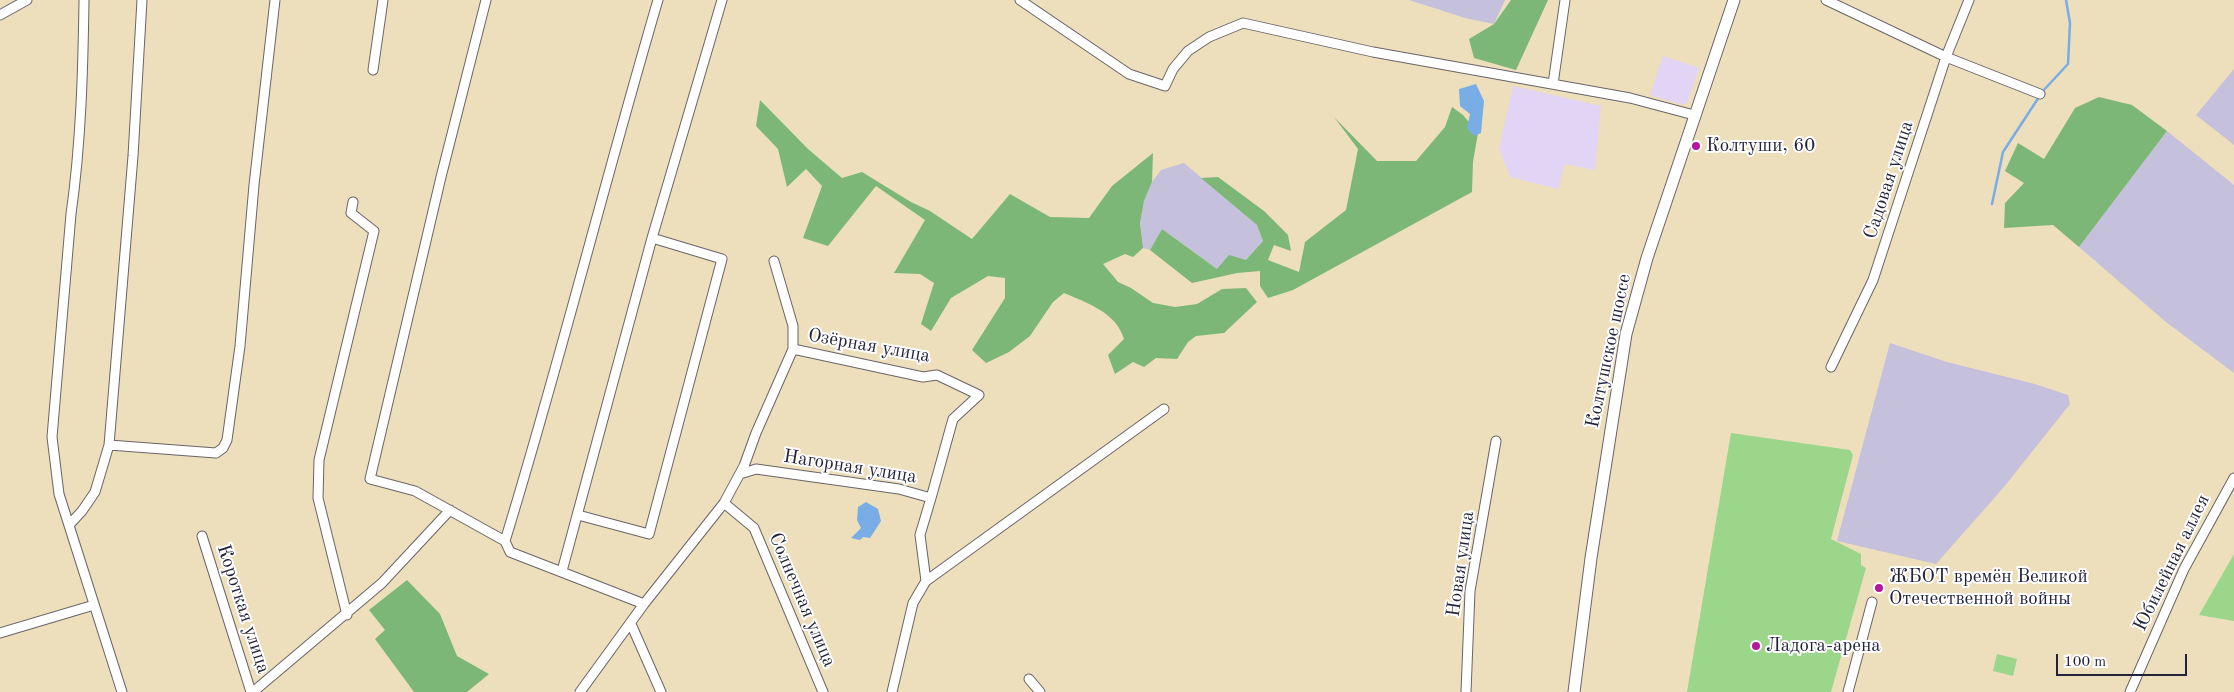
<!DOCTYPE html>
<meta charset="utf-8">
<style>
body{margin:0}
#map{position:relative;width:2234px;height:692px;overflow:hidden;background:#eddfbc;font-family:"Old Standard TT",serif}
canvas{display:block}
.scale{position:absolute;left:2056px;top:654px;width:131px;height:22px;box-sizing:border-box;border:2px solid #22223b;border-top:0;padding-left:6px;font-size:15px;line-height:18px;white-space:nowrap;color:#22223b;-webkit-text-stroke:4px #fff;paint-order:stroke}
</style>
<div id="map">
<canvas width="2234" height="692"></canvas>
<div class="scale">100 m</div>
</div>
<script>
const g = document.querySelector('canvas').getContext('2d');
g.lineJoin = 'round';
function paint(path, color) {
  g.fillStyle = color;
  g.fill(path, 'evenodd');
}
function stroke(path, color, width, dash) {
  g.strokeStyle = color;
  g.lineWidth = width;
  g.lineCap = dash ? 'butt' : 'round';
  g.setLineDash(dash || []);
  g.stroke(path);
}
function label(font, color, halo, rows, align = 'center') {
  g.font = font + ' "Old Standard TT",serif';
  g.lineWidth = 4;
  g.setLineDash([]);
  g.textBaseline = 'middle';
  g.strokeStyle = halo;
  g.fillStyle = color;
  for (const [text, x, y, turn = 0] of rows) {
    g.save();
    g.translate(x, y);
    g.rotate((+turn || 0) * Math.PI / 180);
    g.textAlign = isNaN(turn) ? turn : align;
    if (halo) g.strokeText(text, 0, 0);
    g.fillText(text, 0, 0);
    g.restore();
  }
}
paint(new Path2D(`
 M1663 56 1699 68 1688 101 1683 105 1650 95Z
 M1513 86 1601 106 1595 170 1565 164 1558 189 1510 177 1499 149Z`), '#e1d4f4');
paint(new Path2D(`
 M1409 0H1505L1494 24 1465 18Z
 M2234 69V145L2196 115Z
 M2167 131 2234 185V373L2166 322 2079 247Z
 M1184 163 1257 225 1263 241 1246 260 1217 269 1162 229 1150 250 1143 248 1140 223 1144 201 1152 182 1161 170Z
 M1890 343 1947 362 2035 384 2068 395 2070 404 2004 487 1936 564 1837 541Z`), '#c5c0db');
paint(new Path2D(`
 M1731 433 1850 450 1853 455 1831 539 1861 554V565L1866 568 1831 692H1687Z
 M2234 554V621L2199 615Z
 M1997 654 2017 659 2013 676 1993 671Z`), '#9bd68b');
paint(new Path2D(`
 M1511 0H1548L1516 70 1474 58 1469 39 1494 24Z
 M2099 97 2132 105 2167 131 2079 247 2053 225 2004 228 2005 203 2024 183 2005 171 2018 143 2044 159 2075 108Z
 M760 100 808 149 842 178 862 172 911 202 930 211 972 239 1010 194 1050 217 1089 218 1112 186 1153 153 1152 182 1144 201 1140 223 1143 248 1133 257 1125 254 1103 264 1118 282 1131 288 1153 303 1175 307 1197 304 1222 289 1246 288 1257 302 1224 333 1196 336 1188 342 1177 359 1156 358 1144 367 1133 362 1115 374 1108 355 1124 339C1116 312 1087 303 1064 293L1053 302 1030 336 1009 352 986 363 972 350 1005 298V278L988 276 951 298 931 331 921 324 934 283 920 274 894 273 925 220 876 186 828 246 803 238 822 186 806 169 787 187 778 149 756 126Z
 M1452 107 1463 115 1478 133 1473 162 1472 192 1293 290 1268 298 1260 286V271L1237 273 1192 283 1150 250 1162 229 1217 269 1229 255 1246 260 1263 241 1257 225 1201 178 1218 177 1264 211 1288 235 1291 251 1274 245 1268 260 1299 272 1305 242 1346 210 1358 149 1334 117 1377 161H1416L1445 127Z
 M407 580 440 614 457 656 489 674 467 692H414L375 639 385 630 369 610Z`), '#7cb777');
paint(new Path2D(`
 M1476 84 1484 101 1481 133 1474 136 1467 128 1470 114 1460 106 1459 89Z
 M866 502 878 509 881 521 870 538 863 537 860 540 851 538 861 528 857 520 858 507Z`), '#79ade6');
stroke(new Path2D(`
 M2042 92 2068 64 2070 23 2066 0
 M1992 204 2003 152 2039 97`), '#79ade6', 2.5);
const minor = new Path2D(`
 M84 0C83 71 81 143 71 214L52 437 59 494 122 692
 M486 0 441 177 370 479 415 491 505 541 510 552 644 604
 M1020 0 1129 74 1165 86 1173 69 1188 51 1209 37 1243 23 1373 52 1630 98 1694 115
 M1826 0 1946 57 2040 94
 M0 15 27 0
 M373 70 383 0
 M1553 84 1565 0
 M774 261 793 326V349
 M1831 367 1873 280 1946 57 1969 0
 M109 445 216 453 223 448 227 440 240 346 254 185 275 0
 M740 474 756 469 899 489 931 498 920 535 926 581
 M724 503 754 528 823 692
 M578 515 649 534 722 259 652 238
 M70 524 82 511 95 492 109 445 133 156 142 0
 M202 536 251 692
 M505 541C560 362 605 180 658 0
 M562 571 652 238 722 0
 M347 615 318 498 319 460 374 231 351 213 353 202
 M631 624 661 692
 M0 633 94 605
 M1029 679 1040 692
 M253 692 382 583 450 510
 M580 692 644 604 724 503 744 466 756 433 793 349 923 377 937 375 979 395 953 419 931 498
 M892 692 913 603 926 581 1164 409
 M1466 692 1470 591 1496 441
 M1848 692 1872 602
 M2130 692 2184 569 2234 478`);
const major = new Path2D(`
 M1574 692 1591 558 1626 334 1647 258 1734 0`);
stroke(minor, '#696468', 11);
stroke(major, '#696468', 13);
stroke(minor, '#fff', 9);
stroke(major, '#fff', 11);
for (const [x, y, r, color] of [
 [1696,146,5,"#b5179e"],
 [1879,588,5,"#b5179e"],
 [1756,646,5,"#b5179e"]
]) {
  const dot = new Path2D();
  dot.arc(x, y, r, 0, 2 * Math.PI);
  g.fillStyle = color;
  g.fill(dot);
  stroke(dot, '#fff', 2);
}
label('19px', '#22223b', '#fff', [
 ["Колтуши, 60",1706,146],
 ["ЖБОТ времён Великой",1889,577],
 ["Отечественной войны",1889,599],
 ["Ладога-арена",1766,646]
], 'left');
label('19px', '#22223b', '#fff', [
 ["Садовая улица",1889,180,-72],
 ["Озёрная улица",869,346,10],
 ["Колтушское шоссе",1609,351,-78],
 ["Нагорная улица",850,467,9],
 ["Юбилейная аллея",2172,563,-64],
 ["Новая улица",1461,564,-82],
 ["Солнечная улица",802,600,67],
 ["Короткая улица",243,609,72]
]);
</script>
